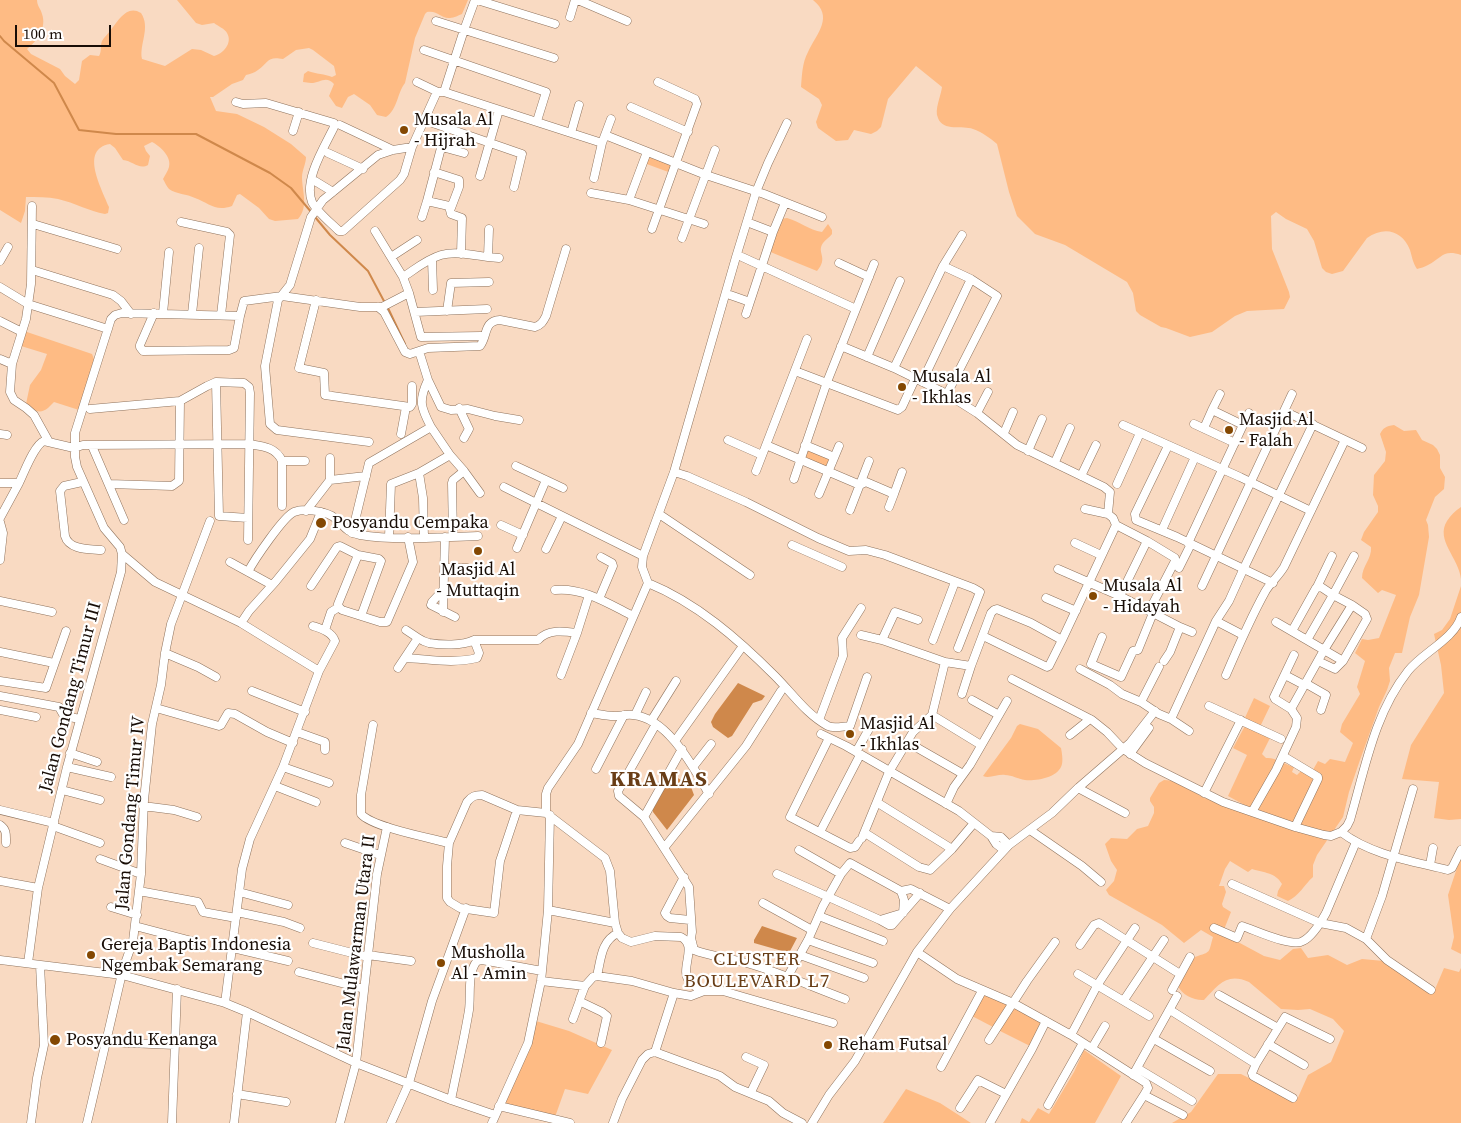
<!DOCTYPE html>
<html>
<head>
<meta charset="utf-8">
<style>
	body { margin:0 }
	#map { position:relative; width:1461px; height:1123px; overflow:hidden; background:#f9dac2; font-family:"Source Serif 4",serif }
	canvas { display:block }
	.scale { position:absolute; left:15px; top:25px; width:96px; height:22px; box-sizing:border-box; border:2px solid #180d06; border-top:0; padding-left:6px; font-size:15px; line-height:18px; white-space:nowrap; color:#180d06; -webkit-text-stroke:4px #fff; paint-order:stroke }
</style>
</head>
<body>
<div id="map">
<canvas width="1461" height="1123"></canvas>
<div class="scale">100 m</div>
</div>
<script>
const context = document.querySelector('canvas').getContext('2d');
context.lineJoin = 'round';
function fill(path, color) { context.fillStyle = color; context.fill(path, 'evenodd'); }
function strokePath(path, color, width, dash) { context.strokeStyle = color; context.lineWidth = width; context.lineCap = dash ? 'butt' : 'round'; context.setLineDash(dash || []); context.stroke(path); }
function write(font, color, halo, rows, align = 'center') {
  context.font = font + ' "Source Serif 4",serif'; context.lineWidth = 4.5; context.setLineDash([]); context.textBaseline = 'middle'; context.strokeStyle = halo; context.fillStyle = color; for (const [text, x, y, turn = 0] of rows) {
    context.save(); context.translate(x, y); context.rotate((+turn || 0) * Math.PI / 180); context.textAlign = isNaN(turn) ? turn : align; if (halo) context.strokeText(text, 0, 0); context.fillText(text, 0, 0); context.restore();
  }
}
fill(new Path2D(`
	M0 0H37C37 6 41 9 42 14 47 28 37 41 27 49L31 54 60 69 65 76 75 84 79 80 82 61 90 55 99 56C102 51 100 46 102 41 104 37 108 34 110 31 118 21 127 4 141 13 151 28 139 44 142 59L165 66 192 49 201 50 214 56C223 54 233 43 227 33 225 29 218 26 214 23L202 25 196 23 177 0H468L462 14C459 15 454 18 450 18 441 19 438 10 427 12L425 14 415 38 405 83C397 93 398 109 386 117L377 115 370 105 354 94 348 97 342 108 336 106 329 96 334 84C326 75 320 83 311 83 308 83 306 82 303 82L304 74 308 71C316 74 325 74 332 77L336 75 334 66 313 50 309 48 296 50 283 59C267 56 269 62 258 70 254 73 250 74 246 75L243 80 232 84 213 97H210L216 111 237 114 264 127 291 144 306 157C306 164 302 170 302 177 302 191 309 207 298 219L275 221 269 219 259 208 240 194 237 195 232 206C215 212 209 203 195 198 187 194 176 194 169 189 166 186 165 182 163 179 165 175 168 171 169 167 172 157 160 146 152 142L144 146 146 151 150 156 148 165C139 170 133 161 123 160L115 148 110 144C79 149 102 189 109 207L108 213 105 214C89 211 75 203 58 199 48 197 36 197 26 197L25 211 21 223 0 210Z
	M813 0H1461V255C1443 249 1442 258 1428 265 1425 267 1420 268 1417 269 1413 263 1412 257 1410 250 1402 230 1384 226 1367 238L1343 271 1332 274 1326 272 1322 268 1314 241 1307 229 1286 219 1276 212 1271 216 1272 249 1289 292 1290 297 1284 309 1247 311 1235 316 1212 332 1190 337 1166 328 1161 327 1140 315 1136 311 1133 293 1127 282 1065 245 1035 234 1017 216 1009 192 997 144C990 138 982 132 973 129 963 125 943 132 938 118 934 110 941 96 942 87L916 66 888 99 881 127 877 131 871 134 854 130 848 140 836 141 818 128 816 122 822 105 819 99 801 87C802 76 802 63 808 52 817 33 834 17 813 0Z
	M649 153 674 163 671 173 644 163Z
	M787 218C799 221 809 230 822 232L828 224 832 230V234C830 237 825 240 823 243 816 253 829 257 817 271L768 251 781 219Z
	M24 331 92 354 94 359 79 410 54 402C52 404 50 406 48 408 40 415 32 410 26 404L30 385 41 370 47 354 21 346Z
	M1394 425 1404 431 1416 430 1422 440 1433 445 1437 449 1440 455V468L1445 477 1444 489 1435 497 1426 520 1428 525 1429 537 1419 595 1410 617 1402 653H1395L1389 668 1390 681 1387 690 1379 707 1360 760 1349 792 1343 817 1317 855 1313 865V877C1304 885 1299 896 1288 901L1277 896 1278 891 1282 884C1275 872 1264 873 1252 869L1248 872 1230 861 1225 869 1219 886H1224L1226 892 1222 904 1223 907 1231 912 1225 927V935L1264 956 1280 960 1293 949 1301 948 1308 958 1328 955 1347 965 1362 959 1384 961 1433 994 1444 968 1459 972 1461 968V1123H1172L1191 1112 1218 1074H1241L1296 1102 1308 1075 1331 1062 1344 1031 1333 1019 1310 1009 1298 1010 1281 1009 1249 982C1227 972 1218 985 1204 1000 1195 1001 1182 995 1178 986L1183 975 1195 957C1212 951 1208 954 1213 937L1201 930 1184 943 1162 925 1109 895 1106 890 1114 881 1117 870 1111 861 1105 844 1111 838 1127 839 1137 829 1148 826 1154 813V807L1150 801V798L1159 783 1164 780 1176 781 1204 798 1250 808 1228 796 1247 755 1233 748 1246 724 1243 722 1254 698 1270 706 1259 729 1271 736 1262 754 1266 758C1275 757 1284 764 1294 767L1292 772 1297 775 1301 771 1310 775 1318 761 1325 764 1330 759 1345 762 1353 743 1340 732 1342 724 1360 694 1357 687 1365 661 1355 653 1362 639 1368 640 1379 638 1396 595 1382 590 1378 593 1362 578C1362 566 1372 559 1371 547L1361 540 1364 532 1378 512V506L1373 495 1374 475 1385 461 1386 452 1380 434C1383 428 1386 426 1394 425Z
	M806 450 831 459 828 468 803 459Z
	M1461 507V579C1459 558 1435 540 1447 521 1451 515 1455 511 1461 507Z
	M1461 586V819L1449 820 1434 818 1439 782 1402 779 1411 745 1444 693 1441 665 1434 634 1442 630 1450 619Z
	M1020 724 1038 729 1061 748C1062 753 1063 760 1062 764 1059 778 1036 781 1025 780 1018 779 1012 775 1005 775 998 774 989 779 983 776L1011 738 1017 726Z
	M1461 856V954L1451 949 1454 937 1448 895Z
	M979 992 1011 1003 995 1028 970 1015Z
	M1013 1004 1044 1022 1032 1047 998 1030Z
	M536 1021 569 1031 612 1050 588 1094 565 1089 555 1117 504 1104Z
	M1084 1050 1121 1076 1095 1123H1020L1022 1118 1029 1122 1038 1108 1049 1114 1074 1072Z
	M906 1089 940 1103 971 1123H883Z`), '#febb84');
fill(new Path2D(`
	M738 683 765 696 762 700 753 703 732 736 728 738 713 727 711 722 715 714Z
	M675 776 691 787 694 795 667 830 653 812V809L668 782 671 778Z
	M762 926 797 938 789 953 754 943V940Z`), '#cf884b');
strokePath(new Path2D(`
	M0 36 4 41 54 83 79 130 116 134H196L270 173 291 188 312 213
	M315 217 330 235 368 271 385 303
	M388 308 405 344`), '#cf884b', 2);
const minor = new Path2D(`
	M477 0 555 24
	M578 0 627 21
	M570 17 575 0
	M436 21 554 58
	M424 50 546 92 537 121
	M417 82 438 92
	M444 92 602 143
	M236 102 243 104 266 103 334 123V127C325 146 303 180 312 202 317 212 331 223 339 231H343L400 180 404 174 412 147
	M631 107 688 132
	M424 120 522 154 514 187
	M787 123 768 163 756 192 736 257 674 472 643 556 642 567 648 583C697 603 738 639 775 676 792 693 806 714 828 726 834 729 844 726 850 726L867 677
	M340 125 393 150
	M293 131 299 112
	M571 133 579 105
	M605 135 706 175 764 194 822 217
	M328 153 363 169
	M434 172 459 180V187L451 208
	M480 176 499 110
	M594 178 602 143 611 119
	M315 181 333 192
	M591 193 629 200 704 224
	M629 200 647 152
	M427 201 441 148 442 147 464 153
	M32 206 31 284 26 319 12 364 10 392 14 400 26 408 34 415 49 442
	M422 217 427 201 449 206 451 214 462 218 461 254
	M181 222 227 232 230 235 221 315
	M33 224 117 249
	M752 224 773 232
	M652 229 697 104 695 99 658 82
	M375 231 403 277
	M682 238 715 150
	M391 257 417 240
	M488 257 499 258
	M742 257 856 309
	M432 259 433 290
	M0 261 8 247
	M839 263 869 277
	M943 266 971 279 997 296 947 394
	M32 270 113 295 121 301 131 314
	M0 287 28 304 108 329
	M409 293 421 337 481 336
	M730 295 750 302
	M316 300 299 368 324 373 325 395 410 407 412 404V386
	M378 307 384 312 405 352 410 354 419 351 428 380 441 407 451 410 468 409 495 416 519 420
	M447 311 451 283 489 282
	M415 312 487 309
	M154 313 140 345V347L143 351 229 350 234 348 240 316
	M163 313 169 252
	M192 314 199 248
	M746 314 773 232 785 203
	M0 321 22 332
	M841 346 894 368 947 394 977 413 1017 445 1104 487 1110 492 1108 514 1113 518 1116 525 1062 640 1031 623 997 609 994 610 991 613 971 666 945 662 882 640 895 612 918 620
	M419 351 428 348 480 346C488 336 483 321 500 320L535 327C541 325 543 322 546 316L566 249
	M867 357 900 281
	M0 359 12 364
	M894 368 943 266 962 235
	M795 371 898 410 902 407 915 379
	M216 382 219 516 248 518
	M922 382 971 279
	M459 408 469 429 464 438
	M90 409 180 401 207 386 216 382 244 383 249 387 250 393 248 540
	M1212 410 1220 394
	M1284 411 1362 448
	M977 413 988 392
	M1194 424 1235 443
	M1123 425 1240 477 1311 511
	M1243 425 1249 413
	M431 427 450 455 464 471 453 480 452 483 453 537
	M1004 433 1013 412
	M0 434 7 435
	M401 434 406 407
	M728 440 762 455
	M369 442 277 430 270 424 265 366 278 300 290 285 311 217 323 200 378 155 393 150 412 147 436 94 438 92H444L464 30 475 0
	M766 445 860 485 866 482 894 494 902 472
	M805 445 834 457
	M92 446 124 520
	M1168 446 1135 514 1136 520 1177 537 1273 583
	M1028 451 1042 419
	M330 458V480
	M282 461H305
	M1055 462 1070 428
	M516 466 546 480 517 548
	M464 471 480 493
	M756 471 807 339
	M674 472 687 476 746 502 818 538 849 551 866 550 885 555 973 588 980 592 958 648
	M419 473 450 455
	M1081 476 1096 445
	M794 479 827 382 874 264
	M546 480 563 488
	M82 482 64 486 60 491 65 536C69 550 89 549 101 550
	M0 483H19C24 473 34 445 44 441L74 448 83 445 249 444C262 446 276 447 282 461V506
	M109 484 172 486 179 481 180 401
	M1117 484 1140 433
	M504 487 643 556
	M819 494 839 446
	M889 507 894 494
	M1085 509 1108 514
	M850 510 869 461
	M306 511 330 480 366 476
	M659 514 750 575
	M0 518 19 483
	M0 522 3 533 0 560
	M501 525 523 535
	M1116 525 1147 541 1175 558V561L1149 611
	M1162 530 1195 457
	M352 533 369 463 431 427C421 408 418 401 428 380
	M389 537 391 484 419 473 423 498 424 537
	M1075 543 1101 555
	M1188 543 1243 425 1212 410 1204 428
	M792 545 842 567
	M546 549 562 516
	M122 554 155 582 241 623 319 671
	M358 555 338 604 339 607 342 610 361 616
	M230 562 272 585
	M445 568H467
	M1179 568 1191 544
	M1058 569 1120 596 1180 627 1170 652 1164 661
	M248 572C254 560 284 516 294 512 304 508 323 511 332 516 343 523 344 532 360 535 398 541 439 537 478 536
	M648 583 578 744 548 788 546 794V813L605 858 610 871 615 923 618 933 622 938 631 942 655 936 681 937C699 946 678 970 690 982 693 986 699 988 704 991
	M311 586 337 547 340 546 358 555 379 559 381 561 380 564 361 616 380 622H387L413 562 408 537
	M1202 586 1292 394
	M1317 587 1332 556
	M445 588 432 602 431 605 455 617
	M555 590C583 587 609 604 633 616
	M1120 596 1147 541
	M1046 598 1076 611
	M599 599 613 566 612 563 601 557
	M0 601 52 612
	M443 612 445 537
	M1216 621 1243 635
	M1276 622 1343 661
	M241 623 249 611 276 581 310 539 321 512
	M1180 627 1192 632
	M325 630 331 612 339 607
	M406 630 418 638
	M1292 631 1316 588 1321 587 1333 595 1354 556
	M861 635 882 640
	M983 636 1047 667 1049 666 1062 640
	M1102 637 1091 664 1121 677 1133 651 1138 650 1153 613
	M933 640 955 582
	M0 652 54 663
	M165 653 198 667 216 677
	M405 658C429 659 453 664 477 658L479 653 474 640H538C548 629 563 631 577 633L589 595
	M1318 661 1335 669 1343 661 1367 619 1365 614 1352 605
	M398 668 418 638C421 640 425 642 429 643 441 645 463 646 474 640
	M1080 669 1110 685 1122 694 1141 702 1159 714 1171 719 1216 621 1229 601 1243 570 1313 424
	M561 675 577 633
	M1226 675C1238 647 1250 619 1265 592 1270 583 1278 577 1284 567L1345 440
	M1285 675 1304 685
	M1012 679 1092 720 1107 732 1123 749 1145 763 1223 802 1295 827 1324 835 1331 836 1341 832 1347 826 1350 820C1365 769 1374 714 1408 671 1422 653 1454 639 1461 617
	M0 681 46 688 66 631
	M1305 683 1326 695 1321 710
	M252 691 305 712
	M781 691 746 746 664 848 689 887 692 932 691 938 694 950C709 956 724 957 739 961 775 970 810 986 845 999
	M962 694 971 666
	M0 696 59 707 64 716 80 719
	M972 700 999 715
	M1141 702 1159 667
	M1209 706 1281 739
	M156 708 219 726 221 725 228 713 235 714 267 732 293 743
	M1291 709 1275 699 1274 697 1294 655
	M0 710 36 717
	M591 713C598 714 606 716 614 716 620 716 627 714 633 715 668 718 693 767 709 794
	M635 715 646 692
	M932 715 981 745
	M1171 719 1189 731
	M819 720 843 656 842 638 861 608
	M651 721 676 681
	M373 725 361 795V814C372 827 430 838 449 843
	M297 732 325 742V750
	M821 734 846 746 959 811 991 836 996 844 1004 850
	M1070 735 1090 719
	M829 738 790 817 850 848 855 847 859 841
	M675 741 740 650
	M907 742 963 774
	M856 752 869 729
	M70 753 97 762
	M1130 754 1149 728
	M1283 756 1318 777V779L1295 827
	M67 767 111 777
	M283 767 329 783
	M693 767 711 744
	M596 769 624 715
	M275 786 316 802
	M1078 788 1125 813
	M1413 789 1382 896 1366 939 1387 960 1431 990
	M62 790 100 800
	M1204 793 1241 720
	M878 803 952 849
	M946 804 954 787 970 765 1007 701
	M143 806 174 810 197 817
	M0 810 54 823
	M517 810 500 861 494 913 460 908 450 902 447 898V866L449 843 467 802C472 796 475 795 482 795L517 810 546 813
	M1252 812 1276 770 1296 727 1297 718 1291 709 1324 650 1352 605 1333 595 1307 640
	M644 817 619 796 618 791 656 724
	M0 825C7 830 6 835 6 843
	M53 826 100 843
	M1030 830 1082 866 1101 882
	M820 832 860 755
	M1341 832C1371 855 1412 861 1448 870L1452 868 1461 850
	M865 833 919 867 930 870 952 849 974 823
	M991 836 1001 837 1009 845
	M862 838 889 772 913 732 932 715 945 662
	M345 843 380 855
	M664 848 644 817 682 749
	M799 850 841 874
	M100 859 141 874
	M1430 865 1433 848
	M777 874 880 920 903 913
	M684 877 665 913 667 916 670 918 690 920
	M0 881 38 888
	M1232 884 1320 923 1346 928 1366 939
	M139 891 198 902 203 912 236 918
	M901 891 911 889 950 909
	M239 892 288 905
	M763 903 812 930
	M111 907 137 915
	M548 910 615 923
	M237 912 284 922 300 928
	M819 916 883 941
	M880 920 889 925H892L920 893
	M135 926 192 941
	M1214 928 1237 938 1242 926C1255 930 1292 948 1303 941 1313 936 1321 922 1326 913L1356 842
	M808 940 873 963
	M313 943 368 957
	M1080 945 1094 925 1099 923 1180 974
	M233 948 288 961
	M917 952 957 979 1013 1003 1071 1035 1146 1083 1148 1088 1144 1095 1183 1115
	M368 955 411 961
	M800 955 864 978
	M0 960 122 975 225 1003 247 1012 356 1063 451 1100 495 1115
	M28 963 38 888 67 767 121 572 122 554 120 547 104 528 77 467 75 457V433L111 319 115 315 122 313 240 316 244 301 282 296 360 307H382L409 293 403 277C414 270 427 259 441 255 455 251 473 255 488 257L489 229
	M299 972 364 989
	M1078 974 1149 1016
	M597 976C601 959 601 941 618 933
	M788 976 808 940 823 906 841 874 850 863 901 891 904 900 903 913
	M541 981 585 986 593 977 597 976 632 981 674 993 655 1052
	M585 986 580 999 581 1002 602 1012 607 1016 601 1043
	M1172 990 1190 957
	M674 993 691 996 704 991H723L833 1023
	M1219 995 1278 1028
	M1124 1000 1164 940
	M225 1003 242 869 250 839 283 767 319 671 335 641C332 632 322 629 313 626
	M1170 1010 1256 1064 1285 1017 1330 1039
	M573 1019 580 1000
	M1071 1035 1098 984 1135 928
	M1154 1039 1210 1071
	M989 1040 1027 981 1055 942
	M106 1042 175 1045
	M1268 1044 1304 1065
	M1092 1048 1105 1026
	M655 1052 720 1076 735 1087 769 1101 783 1113 802 1123
	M746 1057 764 1065 751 1092
	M1256 1064 1252 1073 1253 1076 1293 1098
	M941 1067 982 991
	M1137 1068 1192 1101
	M1133 1075 1177 996
	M237 1094 286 1102
	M451 1100C457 1070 464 1040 469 1010 471 995 467 973 477 961L482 960 542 971
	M1048 1105 1083 1043
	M499 1106 570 1123
	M960 1108 978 1080 1006 1094
	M31 1123 37 1078 44 1045 40 965
	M87 1123 123 969 133 941 141 874 144 800 152 724 161 685 165 653 171 624 210 521
	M172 1123 177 989
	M234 1123 247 1012
	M340 1123 356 1063 377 874 387 827
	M391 1123 409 1083 432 1001 466 908
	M492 1123 528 1043 541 981 548 910 550 815
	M613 1123 622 1099 642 1060 648 1054 655 1052
	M812 1123 829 1095 855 1061 917 952 950 909 1009 845 1052 813 1078 788 1130 743 1155 711
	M990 1123 1032 1049 1046 1021
	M1126 1123 1144 1095`);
strokePath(minor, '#8f735d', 9);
strokePath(minor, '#fff', 8);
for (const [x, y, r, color] of [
	[404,130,5,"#844802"],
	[902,387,5,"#844802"],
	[1229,430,5,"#844802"],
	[321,523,6,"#844802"],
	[478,551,5,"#844802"],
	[1093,596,5,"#844802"],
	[850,734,5,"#844802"],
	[91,955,5,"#844802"],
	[441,963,5,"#844802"],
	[55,1040,6,"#844802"],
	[828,1045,5,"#844802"]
]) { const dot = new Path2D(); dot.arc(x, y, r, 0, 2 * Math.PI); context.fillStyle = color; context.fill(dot); strokePath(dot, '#fff', 2); }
write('18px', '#180d06', '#fff', [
	["Musala Al",414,120],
	["- Hijrah",414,141],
	["Musala Al",912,377],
	["- Ikhlas",912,398],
	["Masjid Al",1239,420],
	["- Falah",1239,441],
	["Posyandu Cempaka",332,523],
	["Masjid Al",478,570,"center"],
	["- Muttaqin",478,591,"center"],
	["Musala Al",1103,586],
	["- Hidayah",1103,607],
	["Masjid Al",860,724],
	["- Ikhlas",860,745],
	["Gereja Baptis Indonesia",101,945],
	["Ngembak Semarang",101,966],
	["Musholla",451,953],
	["Al - Amin",451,974],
	["Posyandu Kenanga",66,1040],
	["Reham Futsal",838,1045]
], 'left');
write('18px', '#180d06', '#fff', [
	["Jalan Gondang Timur III",71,697,-75],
	["Jalan Gondang Timur IV",131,813,-85],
	["Jalan Mulawarman Utara II",357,943,-83]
]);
context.letterSpacing = '1px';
write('19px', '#683d16', '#fff', [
	["CLUSTER",757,960],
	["BOULEVARD L7",757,982]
]);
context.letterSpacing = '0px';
context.letterSpacing = '1px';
write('bold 22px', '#683d16', '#fff', [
	["KRAMAS",659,780]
]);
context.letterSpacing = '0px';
</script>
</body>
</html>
